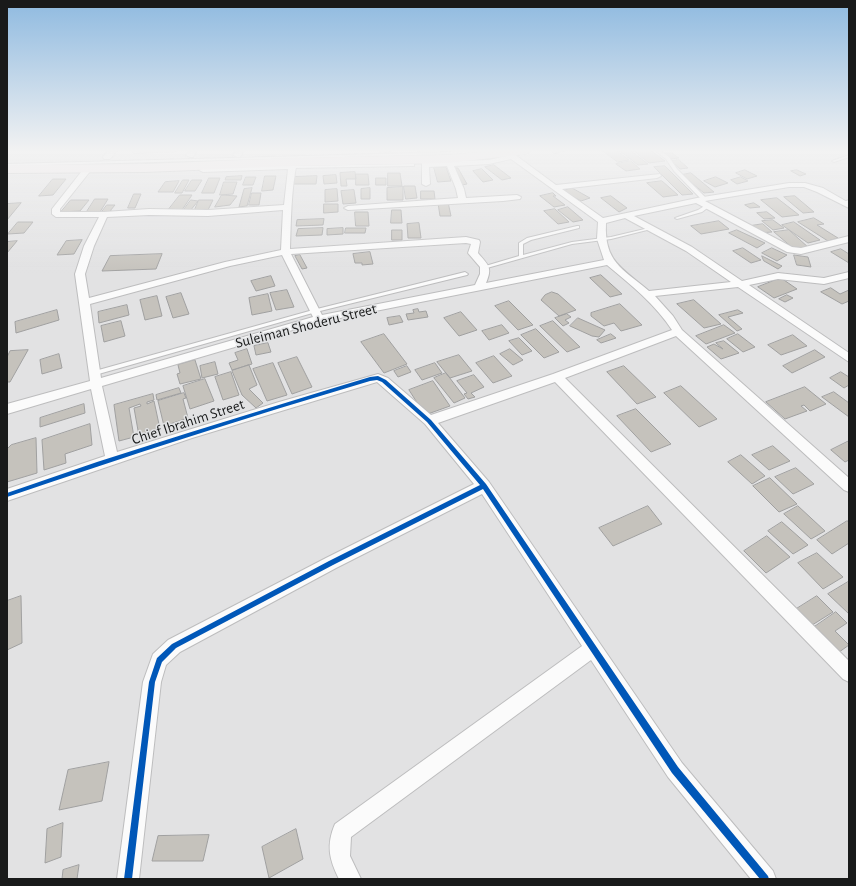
<!DOCTYPE html>
<html>
<head>
<meta charset="utf-8">
<style>
	body { margin:0 }
	#map { position:relative; width:856px; height:886px; overflow:hidden; background:#e2e2e3; font-family:"Alegreya Sans",sans-serif }
	canvas { display:block }
	.frame { position:absolute; inset:0; border:8px solid #191a1a; pointer-events:none }
</style>
</head>
<body>
<div id="map">
<canvas width="856" height="886"></canvas>
<div class="frame"></div>
</div>
<script>
const context = document.querySelector('canvas').getContext('2d');
context.lineJoin = 'round';
function fill(path, color) { context.fillStyle = color; context.fill(path, 'evenodd'); }
function strokePath(path, color, width, dash) { context.strokeStyle = color; context.lineWidth = width; context.lineCap = dash ? 'butt' : 'round'; context.setLineDash(dash || []); context.stroke(path); }
function write(font, color, halo, rows, align = 'center') {
  context.font = font + ' "Alegreya Sans",sans-serif'; context.lineWidth = 3; context.setLineDash([]); context.textBaseline = 'middle'; context.strokeStyle = halo; context.fillStyle = color; for (const [text, x, y, turn = 0] of rows) {
    context.save(); context.translate(x, y); context.rotate((+turn || 0) * Math.PI / 180); context.textAlign = isNaN(turn) ? turn : align; if (halo) context.strokeText(text, 0, 0); context.fillText(text, 0, 0); context.restore();
  }
}
const building = new Path2D(`
	M602 150H616L629 160 618 162Z
	M630 150 648 164 638 165 620 151Z
	M650 150 665 161 649 163 634 151Z
	M664 153H672L679 158 671 159Z
	M679 160 688 168 680 169 671 161Z
	M631 161 640 169 626 171 616 164Z
	M494 165 511 178 502 180 485 167Z
	M665 166 693 194 682 195 654 167Z
	M434 167H446L451 181 438 182Z
	M454 168H458L467 184 462 185Z
	M482 169 493 180 483 182 473 171Z
	M745 170 757 176 747 179 736 173Z
	M797 170 806 174 800 176 791 171Z
	M355 172 356 179H346L347 186H341L340 173Z
	M388 173H400L402 186H388Z
	M691 173 714 192 704 193 682 175Z
	M356 174H368L369 185H356Z
	M336 175 337 183 324 184 323 176Z
	M242 176 241 180H225L226 177Z
	M265 176H276L273 190 262 191Z
	M317 176 316 184H293L294 177Z
	M246 177H256L253 185H243Z
	M716 177 728 183 715 187 704 181Z
	M741 177 748 181 737 184 731 180Z
	M209 178H220L214 193H202Z
	M376 178H386V185H376Z
	M53 179H66L53 195 39 196Z
	M183 180H189L182 193H175Z
	M192 180H202L195 191H185Z
	M179 181 173 192H158L165 182Z
	M662 181 678 195 663 197 647 183Z
	M224 182H237L233 194 220 195Z
	M404 186H415L417 198 406 199Z
	M403 187V200H387V188Z
	M252 188 247 206 239 207 244 189Z
	M370 188V199H361V189Z
	M572 188 590 198 581 201 563 191Z
	M337 189 338 201 325 202V190Z
	M354 190 356 203 343 204 341 191Z
	M421 191H434L435 199H421Z
	M252 193H261L259 205H249Z
	M553 193 556 196H553L565 205 554 207 540 196Z
	M134 194H141L135 208H128Z
	M180 195H192L182 210 169 209Z
	M222 195 237 196 230 205 215 207Z
	M611 196 627 208 619 212 601 198Z
	M795 196 814 212 803 213 784 197Z
	M777 198 799 215 782 217 761 200Z
	M95 199H108L100 212 86 213Z
	M71 200H89L80 211 61 212Z
	M191 200 198 201 190 211H183Z
	M199 200H213L207 212H194Z
	M448 202 451 216H440L438 203Z
	M21 203 7 220V204Z
	M754 203 760 207 750 208 745 205Z
	M324 204H338V212L324 213Z
	M107 205H115L110 211H112L111 213H101Z
	M568 207 583 220 573 222 558 210Z
	M555 209 569 222 558 224 544 211Z
	M392 210H401L402 223H391Z
	M355 212H368L369 226H356Z
	M767 212 775 218 764 219 757 213Z
	M814 218 824 224 817 225 838 238 828 241 798 222Z
	M324 219 323 225 296 226 297 220Z
	M773 220 784 228 773 230 762 221Z
	M719 221 729 229 701 234 691 226Z
	M18 222H33L24 233 8 234Z
	M794 222 820 240 808 243 782 225Z
	M419 223 421 238H408L407 224Z
	M763 224 772 232 758 233 750 226Z
	M323 228 322 235 296 236 298 229Z
	M343 228V234L327 235V229Z
	M346 228H366L365 233H345Z
	M392 230H402V240H392Z
	M737 230 765 243 757 248 729 233Z
	M789 230 809 248 794 249 774 232Z
	M82 240 74 254 57 255 66 241Z
	M17 241 7 253V242Z
	M743 248 761 260 751 263 733 251Z
	M772 248 787 255 777 261 762 253Z
	M841 249 849 254V263L831 252Z
	M370 252 373 264 362 265V263H355L353 254Z
	M162 254 156 269 102 271 110 256Z
	M300 255 307 268 302 269 295 256Z
	M794 255 808 257 811 267 797 265Z
	M762 256 782 266 778 269 764 261Z
	M601 275 622 294 610 297 590 278Z
	M271 276 275 286 256 291 251 281Z
	M781 278 797 289 774 298 758 287Z
	M831 288 840 294 849 290V301L842 304 821 292Z
	M287 290 294 307 276 310 270 293Z
	M552 292 558 294 576 310 559 316 541 300 545 295Z
	M181 293 189 314 173 318 166 297Z
	M268 294 272 311 252 315 249 298Z
	M787 295 793 298 785 302 779 299Z
	M157 296 162 316 145 320 140 300Z
	M694 300 721 324 704 328 677 304Z
	M509 301 533 325 518 330 495 306Z
	M620 304 642 325 621 331 614 323 604 326 591 316V313Z
	M127 305 129 315 99 323 98 312Z
	M418 309 419 312 426 311 428 317 408 320 406 314 414 313 413 310Z
	M57 310 59 320 16 333 15 322Z
	M738 310 743 313 728 317 742 329 737 331 719 315Z
	M461 312 477 330 459 336 444 318Z
	M567 314 571 317 565 320 569 323 563 326 555 318Z
	M400 316 403 322 389 325 387 318Z
	M578 318 605 330 599 337 592 336 570 326Z
	M121 321 125 336 104 342 101 326Z
	M553 321 580 347 567 352 540 326Z
	M502 325 509 333 489 340 482 331Z
	M724 325 735 333 706 344 696 336Z
	M536 329 559 352 544 358 521 335Z
	M384 334 407 364 384 373 361 342Z
	M611 334 616 338 601 343 597 340Z
	M738 334 755 347 743 352 727 339Z
	M793 335 807 346 781 355 768 345Z
	M519 338 532 351 522 355 509 341Z
	M724 341 739 353 721 359 707 347 714 344 723 349 716 343Z
	M268 343 271 352 256 355 254 346Z
	M247 349 252 364 232 370 229 363 238 360 235 353Z
	M510 349 523 360 513 365 500 354Z
	M28 350 10 382H7V357L10 351Z
	M815 350 825 357 792 373 783 366Z
	M59 354 62 368 42 374 40 360Z
	M459 355 472 371 450 378 437 362Z
	M494 356 512 376 493 383 476 363Z
	M297 357 312 387 292 394 278 363Z
	M195 360 201 379 180 384 177 374 180 373 178 365Z
	M215 362 218 374 202 378 200 366Z
	M273 363 287 395 267 401 253 369Z
	M435 363 442 373 422 380 415 370Z
	M249 365 257 385 249 389 263 403 256 408 242 395 232 371Z
	M407 366 411 372 398 377 394 371Z
	M624 366 656 397 637 404 607 372Z
	M231 372 239 395 223 400 215 377Z
	M841 372 849 377V385L844 388 830 378Z
	M446 373 465 398 454 403 434 378Z
	M474 375 484 387 471 393 475 397 468 399 464 394 467 393 457 381Z
	M205 379 214 401 190 409 183 386Z
	M433 381 450 406 425 415 409 390Z
	M681 386 717 419 699 427 664 393Z
	M805 387 826 404 810 411 804 405 801 406 807 411 785 419 766 402Z
	M179 388 181 393 157 400 156 395Z
	M834 392 849 403V417L822 397Z
	M184 393 186 398 183 399 188 418 164 426 158 401Z
	M153 394 154 400 147 402V404L154 401 160 429 139 436 134 408 141 406 140 404 129 408 134 437 119 441 114 405Z
	M84 404 85 413 40 427V418Z
	M636 409 671 444 651 452 617 416Z
	M90 424 92 445 65 454 66 463 44 470 42 440Z
	M36 438 37 473 7 482V449L11 445Z
	M849 441V460L845 462 831 450Z
	M773 446 790 461 769 470 752 455Z
	M741 455 765 476 752 484 728 462Z
	M796 468 814 484 793 494 775 477Z
	M770 478 797 504 779 512 753 486Z
	M648 506 662 524 613 546 599 528Z
	M798 506 825 531 811 539 784 514Z
	M847 521H849V543L832 554 817 540Z
	M782 522 808 545 793 554 768 531Z
	M767 536 790 557 766 573 744 551Z
	M817 553 843 577 823 589 798 563Z
	M848 582 849 583V614L828 594Z
	M21 596 22 643 7 650V601Z
	M817 596 833 612 809 627 790 613Z
	M836 612 847 623 835 631 849 645 835 655 810 630Z
	M109 762 102 801 59 810 68 770Z
	M63 823 61 857 45 863 47 829Z
	M296 829 303 859 269 878 262 847Z
	M209 835 203 861H152L158 836Z
	M79 865 77 879H62L63 870Z`);
fill(building, '#c5c2bc');
strokePath(building, '#a0a0a0', 1);
const service = new Path2D(`
	M157 150H177L175 151 135 153 133 152 135 151Z
	M481 150H495L493 151 451 154 7 166V164L451 152Z
	M560 150H566L555 153 553 152Z
	M655 150H659L669 157 677 169 706 198V200H702L674 171 666 159Z
	M849 155V157L834 162 832 161Z
	M413 164H414V166L293 168 291 167 293 166Z
	M849 200V202L843 204 841 203Z
	M706 205 710 206 702 212 677 219 675 218 698 210Z
	M577 226H579V228L531 240 523 244V255L572 242 611 237 653 227 655 228 611 239 572 244 487 268 482 267 519 256V243L527 238Z
	M465 272 468 274 467 275 316 312 95 375 92 373 95 371 313 310Z`);
const minor = new Path2D(`
	M109 150H117L110 159H104L103 157Z
	M190 150H197L193 157H190L186 155Z
	M237 150H244L240 157H237L233 155Z
	M381 150H392L381 153Z
	M504 151H510L556 185 660 174 661 176 657 178 562 189 603 218 697 198 789 183H805L823 188 849 203V208L817 192 804 187H789L705 201 792 247 801 248 849 236V242L801 254 787 252 696 203 634 216 692 247 742 281 778 273 824 278 849 272V278L824 284 778 279 749 285 849 353V362L738 287 655 296 673 316 682 330 849 478V492L844 490 676 336 565 378 849 661V682L843 679 555 382 438 423 489 482 682 763 773 871 776 879H751L668 777 591 660 351 837 350 856 361 879H339C329 859 326 845 335 824L582 646 482 494 336 568 180 652 166 665 161 682 139 879H117L143 682 153 654 168 640 326 558 474 484 425 424 377 382 192 438 7 501V489L105 456 91 389 7 414V404L90 381 75 274 84 246 99 217H56L52 214V209L85 167H88L92 169 60 209V212H104L149 209 208 210 284 205 288 169 203 172 199 170 203 168 289 165 290 160H293L297 162C291 190 291 220 290 249L466 237 479 240 480 242 478 253C488 265 493 267 486 283L604 260 597 239 598 222 511 159 489 164 454 166 464 189 466 198 517 195 521 197 520 199 503 201 348 210 344 208 348 206 458 198 456 189 447 166 429 167 430 184 426 186 422 184V163L445 162 444 159 448 157 453 161 489 160 506 156 503 153ZM283 210 281 250 225 262 89 298 85 274 94 246 107 217 149 215 208 216ZM625 218 686 251 731 282 649 291C622 268 604 262 606 223ZM466 243 471 244 468 253 480 267V274L475 285 322 315 291 254ZM282 255 313 317 101 378 90 304 230 266ZM607 265C631 285 655 304 672 330L553 374 431 415 388 378 378 374 279 402 117 452 102 386 320 322Z`);
const trunk = new Path2D(`
	M501 150H532L526 154 448 163 293 166 145 172 7 173V165L145 164 293 158 448 155Z`);
strokePath(service, '#bdbdbe', 2);
strokePath(minor, '#bdbdbe', 2);
strokePath(trunk, '#bebebe', 2);
fill(service, '#fbfbfb');
fill(minor, '#fbfbfb');
fill(trunk, '#f4ecee');
fill(new Path2D(`
	M378 376 386 380 431 420 486 484 678 767 768 876 769 879H760L672 773 483 489 333 565 176 648 162 662 155 682 132 879H124L149 682 157 658 172 644 329 561 480 485 427 422 382 382 377 380 370 381C248 417 127 456 7 497V493L97 462 188 433 324 391 370 377Z`), '#0057b8');
const sky = context.createLinearGradient(0, 0, 0, 274);
sky.addColorStop(0, '#8fbae0');
sky.addColorStop(0.55, '#f2f2f2');
sky.addColorStop(1, '#f2f2f200');
context.fillStyle = sky;
context.fillRect(0, 0, 856, 274);
write('15px', '#191a1a', '#e1e2e4', [
	["Suleiman Shoderu Street",306,326,-14],
	["Chief Ibrahim Street",188,422,-18]
]);
</script>
</body>
</html>
